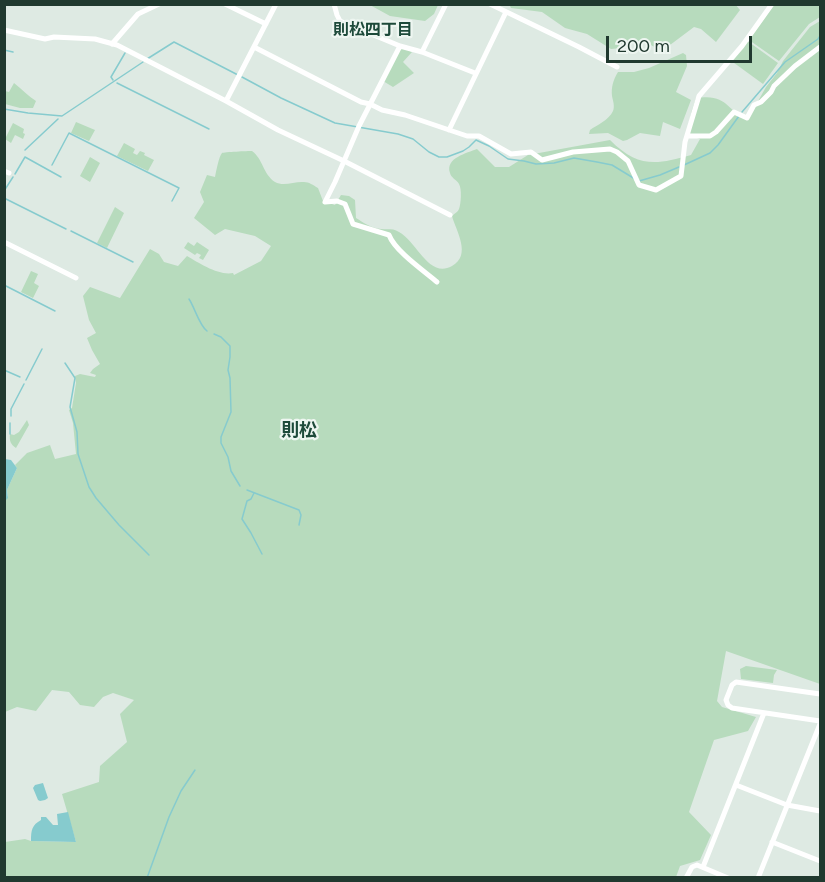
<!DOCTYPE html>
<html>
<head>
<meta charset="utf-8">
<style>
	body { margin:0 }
	#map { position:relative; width:825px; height:882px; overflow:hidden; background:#deeae3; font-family:Figtree,sans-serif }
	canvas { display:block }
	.frame { position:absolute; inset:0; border:6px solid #20392f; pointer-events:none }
	.scale { position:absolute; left:606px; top:36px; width:146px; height:27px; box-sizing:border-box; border:3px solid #20392f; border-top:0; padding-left:8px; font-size:18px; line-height:21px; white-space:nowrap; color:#20392f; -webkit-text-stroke:4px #eef6f1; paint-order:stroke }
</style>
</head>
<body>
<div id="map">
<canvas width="825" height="882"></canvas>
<div class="frame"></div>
<div class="scale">200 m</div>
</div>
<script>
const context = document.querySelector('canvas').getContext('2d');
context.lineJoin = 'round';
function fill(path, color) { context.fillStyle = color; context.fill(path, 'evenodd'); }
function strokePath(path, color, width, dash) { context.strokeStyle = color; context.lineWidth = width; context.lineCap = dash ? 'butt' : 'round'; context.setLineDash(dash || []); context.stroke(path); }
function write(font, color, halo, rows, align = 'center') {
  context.font = font + ' Figtree,"Noto Sans JP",sans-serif'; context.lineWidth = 4.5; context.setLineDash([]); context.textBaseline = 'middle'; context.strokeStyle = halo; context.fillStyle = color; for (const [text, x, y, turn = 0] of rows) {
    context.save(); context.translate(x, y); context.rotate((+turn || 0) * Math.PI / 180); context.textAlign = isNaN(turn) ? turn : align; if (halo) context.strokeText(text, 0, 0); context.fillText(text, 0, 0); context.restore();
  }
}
fill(new Path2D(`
	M509 4H735L740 10 716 42 701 29 694 27 662 51 647 43 640 42 631 43 622 48 611 49 587 34 565 28 542 12 511 8Z
	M370 5H438L434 14 425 21 390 16Z
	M776 5H820V17L809 24 779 61 749 40 773 6Z
	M820 21V684L726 651 717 701 722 707 756 717 748 731 714 740 689 812 711 835 700 860 680 866 676 877H5V842L25 839 31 841 76 842 62 794 99 782 100 766 127 742 120 714 134 700 113 693 103 697 94 707 80 705 69 692 52 690 36 711 17 707 5 712 4 501 8 496 7 490 17 468 15 465 27 453 50 445 55 459 76 454 73 423 69 410 72 408 76 383 75 376 80 374 95 377 96 375 90 373 93 369 100 364 92 350 87 338 96 333 89 320 83 296 90 287 120 298 150 249 159 254 164 262 178 266 187 256C199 263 219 276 233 273L234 275 261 261 271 246 255 236 225 229 215 235 194 218 204 202 200 192 207 175 215 177C216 172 219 156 222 153 224 152 248 151 252 151 263 159 263 174 275 182 284 187 295 181 304 182 309 182 313 185 318 188L323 201 335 205 341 195 349 196 355 200 356 218C364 223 371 228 381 229 388 230 393 228 399 232 417 242 429 279 452 266 472 255 456 231 452 216 455 213 458 212 459 209 461 204 462 189 459 184 457 180 451 178 450 173 445 158 467 153 477 149L495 167H509L528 155 610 140C638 168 656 165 691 155L700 139 686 134 692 110 696 98C729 93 725 111 748 119L766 87 777 73 783 61 810 27Z
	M746 40 778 63 763 84 730 60Z
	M401 47 412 52 403 62 414 73 393 87 383 81Z
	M683 53 686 55 687 66 676 92 691 100 680 129 663 122 660 136 640 133 627 140 623 141 608 133 589 134 590 130C597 125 609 120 613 111 615 106 613 101 612 96 611 88 613 80 618 72H634L649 68Z
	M14 83C22 89 28 96 36 101L33 108H20L5 104V91L9 92Z
	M76 122 95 130 89 141 71 133Z
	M13 123 24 129 23 133 25 134 23 139 15 135 11 143 5 139Z
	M124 143 135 149 133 153 137 155 140 151 145 153 144 155 154 160 148 171 117 156Z
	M90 157 100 163 90 182 80 176Z
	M115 207 124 213 107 248 97 243Z
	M188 242 194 246 197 242 209 250 203 260 199 258 201 255 197 253 195 255 184 248Z
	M31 271 38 274 34 283 39 286 33 298 21 292Z
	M27 420 29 425 16 448C11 445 9 441 10 434L14 435 19 432Z
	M746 666 777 670 774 675 773 683 741 679 740 669Z`), '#b7dbbd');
fill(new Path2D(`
	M5 459 11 460 17 468 7 490 8 498 5 501Z
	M43 783 48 798 45 800 40 801 38 800 33 788 35 785Z
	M68 812 76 842 31 841C31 830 32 825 41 820V817H46L53 825H58L57 814Z`), '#86cbce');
strokePath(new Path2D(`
	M4 50 13 52
	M147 59 174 42 238 75
	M242 77 281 98 335 123 398 134 413 139 429 152 439 157H447L463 151 469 147 476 140 489 146 508 159 524 161 536 164 554 163 574 158 597 162 612 165 635 179
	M113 80 111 77 125 53
	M117 83 209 129
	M4 109 28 113 62 116 143 62
	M742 112 785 62 818 39 820 36
	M25 150 58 119
	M52 165 69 133 179 188 172 201
	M684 165 710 153 718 145 739 116
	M15 174 25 157 61 177
	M639 181 660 175 679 167
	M4 191 13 177
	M4 198 66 229
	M71 231 133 262
	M4 285 55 311
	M189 299C195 308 199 325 207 331
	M214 334 221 337 230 346V357L228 370 230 378 231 412 221 437V443L228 457 231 471 240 486
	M65 363 75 378 70 407 77 432 78 454 89 487 96 498 119 525 149 555
	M4 370 20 377
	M26 380 42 349
	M11 416V409L24 384
	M10 434V423
	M247 490 299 510 301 515 299 525
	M254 493 251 499 247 501 242 519 251 533 262 554
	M147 878 169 817 181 791 195 770`), '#86cbce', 1.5);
strokePath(new Path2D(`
	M225 4 266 24
	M334 4 337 15 340 21 400 46 422 52 475 73
	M490 4 579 47 617 67
	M4 30 45 39 54 37 95 39 117 45 226 101 278 130 344 161 450 215
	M112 44 138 14 159 4
	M400 46 359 126 335 182 325 202 337 201 345 204 353 224 389 235C395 251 424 271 437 282
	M254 47 361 102 370 104 382 110 405 115 467 136H479L511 154 531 152 542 160 573 152 610 149 617 152 628 161 639 185 656 190 681 176 685 142 699 96 742 46 772 4
	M422 52 446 4
	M226 101 276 4
	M449 130 506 12
	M687 136H710L716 132 734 112 747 118 754 105 761 102 771 92 774 86 795 66 820 47
	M4 171 9 173
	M4 242 76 278
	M820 694 736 682 732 685 726 700 728 705 732 708 820 721
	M736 785 787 805 820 811
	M772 842 820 861
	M703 867 764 713
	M686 878 692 867 697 865 728 878
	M758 878 820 724`), '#fff', 5);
write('bold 16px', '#1d4a3a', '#eef6f1', [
	["則松四丁目",373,30]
]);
write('bold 18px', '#1d4a3a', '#eef6f1', [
	["則松",299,431]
]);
</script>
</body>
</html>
